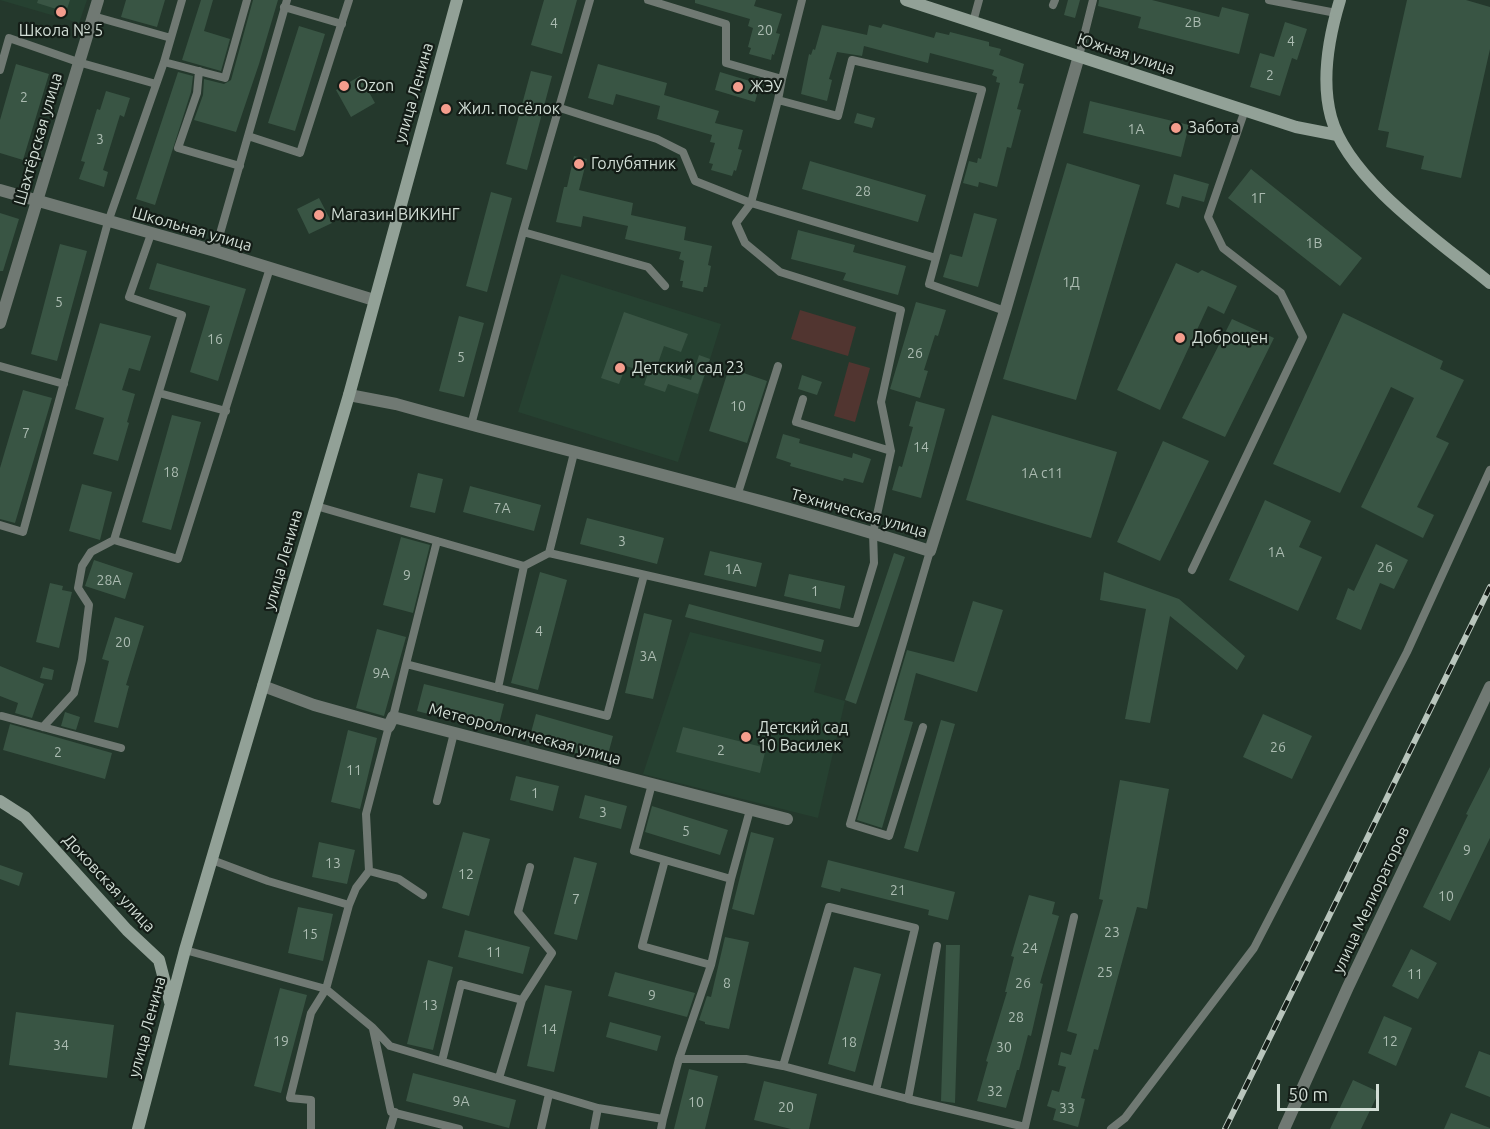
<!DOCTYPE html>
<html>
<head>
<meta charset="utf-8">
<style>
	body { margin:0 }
	#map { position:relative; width:1490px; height:1129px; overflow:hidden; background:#24382c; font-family:Ubuntu,sans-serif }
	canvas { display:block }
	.scale { position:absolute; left:1277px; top:1084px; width:102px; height:27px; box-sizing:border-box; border:3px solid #d2ded6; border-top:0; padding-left:8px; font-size:18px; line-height:21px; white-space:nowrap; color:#d2ded6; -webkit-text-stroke:4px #141d17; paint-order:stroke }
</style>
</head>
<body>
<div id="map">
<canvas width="1490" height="1129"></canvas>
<div class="scale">50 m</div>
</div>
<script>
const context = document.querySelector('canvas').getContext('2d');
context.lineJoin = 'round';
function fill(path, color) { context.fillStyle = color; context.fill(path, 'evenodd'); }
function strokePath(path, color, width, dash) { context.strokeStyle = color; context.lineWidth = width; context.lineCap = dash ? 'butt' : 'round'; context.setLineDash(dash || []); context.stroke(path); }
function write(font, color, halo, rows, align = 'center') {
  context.font = font + ' Ubuntu,sans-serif'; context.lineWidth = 4.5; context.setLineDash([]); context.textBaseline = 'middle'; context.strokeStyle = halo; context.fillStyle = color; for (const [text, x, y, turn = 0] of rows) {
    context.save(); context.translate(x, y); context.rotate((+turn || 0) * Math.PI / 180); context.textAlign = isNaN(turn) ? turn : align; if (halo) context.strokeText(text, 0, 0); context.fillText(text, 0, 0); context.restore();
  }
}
fill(new Path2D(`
	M0 0H87L79 23Z
	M561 274 721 324 678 462 518 412Z
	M690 632 821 664 814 692 845 701 818 818 643 774Z`), '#264131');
fill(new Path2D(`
	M800 310 856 327 848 356 791 339Z
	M849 362 870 368 855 422 834 416Z`), '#513530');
fill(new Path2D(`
	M38 0H70L66 12 37 3Z
	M126 0H165L157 27 121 17Z
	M201 0H213L204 31 230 39 221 71 182 60Z
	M253 0H278L259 64 236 132 194 120 203 95 204 79 224 84 231 80Z
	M544 0H577L562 54 531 45Z
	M695 0H756L754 6 782 14 776 33 780 34 774 55 772 54 771 60 749 54 751 48 748 47 753 28 748 26 750 19 695 3Z
	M1068 0H1080L1075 18 1064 15Z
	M1099 0H1152L1219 17 1222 7 1249 14 1239 54 1138 28 1141 17 1098 6Z
	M1407 0H1466L1490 7V49L1461 178 1421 169 1424 156 1386 147 1389 132 1378 130Z
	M1285 22 1307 29 1297 60 1292 58 1280 96 1250 87 1260 53 1274 57Z
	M883 24 934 38 936 32 949 35 950 32 989 42V46L1001 49 999 55 1024 64 1019 83 1024 84 1017 109 1021 110 1011 148 1007 147 997 187 979 182 978 187 963 183 969 161 977 163 978 158 981 159 1000 83 996 82 997 77 992 75 994 70 930 53 928 63 864 46 862 56 837 52 829 79 832 80 827 101 801 94 809 54 811 55 813 49 815 50 822 25 867 35 869 25 881 28Z
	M299 26 325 34 295 131 268 123Z
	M16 64 49 74 23 160 0 153V120Z
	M598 64 667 83 664 95 719 111 715 123 743 130 738 149 742 150 736 171 734 170 732 176 711 170 713 164 709 163 715 143 710 142 712 135 657 119 660 106 616 94 613 105 588 98Z
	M531 71 552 76 527 170 506 164Z
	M178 72 193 76 191 92 155 205 136 199Z
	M720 72 760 84 755 102 715 90Z
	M360 76 375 103 351 117 336 90Z
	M106 91 130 98 124 117 120 115 103 170 108 172 104 187 79 179 85 162 81 161 97 109 100 110Z
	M1090 101 1189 125 1181 157 1083 133Z
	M857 113 875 118 872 128 854 123Z
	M574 156 587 159 579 190 633 203 631 215 686 227 684 240 712 246 708 265 711 266 707 287H704L703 292 682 287 683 281H680L684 261 679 259 681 252 625 239 628 226 583 216 581 227 556 222 564 187H567Z
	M810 161 926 195 918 222 802 189Z
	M1067 163 1140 185 1076 400 1003 379Z
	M1251 169 1362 258 1340 286 1228 198Z
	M1174 174 1209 184 1204 202 1182 196 1179 208 1166 204Z
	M491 192 512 198 487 292 466 286Z
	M319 198 332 223 309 234 297 209Z
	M0 213 19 219 3 271H0Z
	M974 213 997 219 978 287 943 277 950 254 962 257Z
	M798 230 855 245 853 252 906 266 898 295 843 280 846 273 791 259Z
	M60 244 87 251 57 361 31 354Z
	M157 263 246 289 218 381 190 372 210 306 149 289Z
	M1176 263 1198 273 1202 270 1237 286 1224 314 1208 306 1160 410 1117 390Z
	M916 302 946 310 938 336 935 335 924 370 928 371 920 398 890 389Z
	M624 312 688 334 681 352 664 346 656 369 691 380 699 355 710 359 698 394 668 384 665 392 644 385 648 373 626 366 619 384 601 378Z
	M1343 313 1443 361 1440 369 1464 380 1436 437 1449 443 1417 507 1434 515 1423 538 1361 507 1414 398 1391 387 1340 493 1273 464Z
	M459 316 484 323 464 397 439 391Z
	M1232 319 1274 338 1225 437 1182 418Z
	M100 323 151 336 140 371 129 368 122 390 135 394 127 422 129 423 118 461 93 454 104 418 75 409Z
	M729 368 767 381 747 443 709 431Z
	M802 375 822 382 817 395 798 389Z
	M23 390 52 398 15 523 0 519V468Z
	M916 401 945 409 921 498 892 490 899 466 902 467 913 427 909 426Z
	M172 415 201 422 171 530 142 522Z
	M992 415 1117 452 1091 538 966 500Z
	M783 434 800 439 799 443 852 458 853 453 871 459 863 483 844 478 843 481 790 466 791 463 776 458Z
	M1163 441 1209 461 1160 561 1117 542Z
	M418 473 443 479 435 513 410 507Z
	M82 484 112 492 100 540 69 531Z
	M470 486 541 505 534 531 463 512Z
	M1265 500 1311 521 1299 547 1322 557 1298 611 1229 580Z
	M587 518 664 538 657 564 580 544Z
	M401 537 430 545 413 613 383 605Z
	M1376 544 1408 560 1394 589 1380 583 1361 630 1336 619 1348 588 1354 591Z
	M710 551 762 563 756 587 704 575Z
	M894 553 905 557 856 704 845 700Z
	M94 560 133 573 125 599 85 586Z
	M540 572 567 580 538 690 511 683Z
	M1104 572 1179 599 1245 656 1237 670 1170 616 1150 723 1125 719 1146 609 1100 600Z
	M789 574 845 586 840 609 784 596Z
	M50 583 63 586 62 590 72 592 59 648 36 642Z
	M973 601 1003 610 977 692 916 673 904 720 913 722 882 828 857 820 907 650 954 662Z
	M689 604 824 640 821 652 685 617Z
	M644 613 672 620 653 699 625 693Z
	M115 617 144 626 126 685 129 686 118 728 94 722 109 661 102 659Z
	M377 629 406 637 384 716 356 708Z
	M0 666 44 684 32 718 15 713 18 703 0 696Z
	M43 667 54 670 52 680 40 678Z
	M424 684 504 704 497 732 417 711Z
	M65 712 80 717 76 730 61 726Z
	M536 714 613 736 606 762 529 740Z
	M1263 714 1312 736 1292 779 1243 757Z
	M941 720 955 724 918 852 904 848Z
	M10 724 112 753 105 779 3 750Z
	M683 727 766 748 760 773 676 752Z
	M348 730 377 738 360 809 331 802Z
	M1490 767V838L1450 921 1423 907 1468 815 1466 814Z
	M516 776 559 786 553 811 510 800Z
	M1120 780 1169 789 1147 909 1137 907 1098 1050 1094 1049 1081 1098 1085 1099 1078 1127 1053 1120 1056 1109 1047 1106 1052 1090 1059 1092 1066 1067 1058 1065 1061 1052 1071 1055 1077 1034 1067 1031 1103 900 1099 899Z
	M585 795 627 806 621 829 579 818Z
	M652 806 728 830 720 855 645 832Z
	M463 832 490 839 469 916 442 908Z
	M751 832 774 838 754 915 732 909Z
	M319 842 355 850 347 884 312 877Z
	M574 857 597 863 577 940 554 934Z
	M828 860 955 892 948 920 928 915 929 910 841 888 840 892 821 887Z
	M0 865 23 873 19 886 0 879Z
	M1029 895 1055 902 1052 914 1059 916 1040 983 1043 984 1031 1036 1028 1035 1019 1070H1017L1006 1108 977 1101 988 1062 986 1061 1007 992H1005L1014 957 1011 956Z
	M298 907 333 914 323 961 288 953Z
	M465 930 530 947 523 974 458 957Z
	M725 937 749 942 729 1029 705 1024V1022L699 1020 707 996 711 997Z
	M946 945H960L955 1103 941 1101Z
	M1411 949 1437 963 1418 999 1392 986Z
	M428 960 453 967 433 1050 407 1044Z
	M854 967 881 974 855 1072 828 1064Z
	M615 972 695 993 687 1017 608 996Z
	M545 985 572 991 554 1072 527 1066Z
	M280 988 307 995 281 1093 254 1086Z
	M16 1012 114 1025 107 1078 9 1065Z
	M1384 1016 1412 1028 1396 1066 1368 1053Z
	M610 1022 661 1036 657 1051 606 1037Z
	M1479 1051 1490 1055V1097L1465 1087Z
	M689 1069 718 1076 705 1129H674Z
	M413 1073 516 1100 509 1128 406 1101Z
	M1353 1080 1379 1092 1361 1129H1330Z
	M764 1081 817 1094 809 1129H791L754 1120Z
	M1451 1113 1490 1128V1129H1444Z`), '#395544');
strokePath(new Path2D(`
	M648 0 726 24V63L782 79 802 0
	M1269 0 1336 13
	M1053 5 1055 0
	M284 7 342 24
	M93 16 171 38
	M973 22 979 0
	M1079 56 1093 0
	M164 62 225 78 247 0
	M0 70 9 38 78 62 156 84
	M199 71 197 93 178 148 240 166
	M778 100 838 116 852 60 982 90 929 284 1005 311
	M560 108 657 139 683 152 695 181 751 203 936 258
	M248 136 300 153 349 0
	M523 232 648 267 665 286
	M151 234 129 297 182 315 114 540 178 559 270 268
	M215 251 287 0
	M0 366 64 384
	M159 393 226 411
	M803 399 796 422 891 451
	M471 425 523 232 590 0
	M574 453 549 553 856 623 874 563 873 533 891 451 881 402 901 310 780 272 745 243 736 223 751 203 778 100 782 79
	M737 496 778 366
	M316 506 524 566 549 553
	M0 525 23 532 108 222 164 62 182 0
	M437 541 406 664 607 716 644 575
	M1192 570 1303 337 1281 293 1223 248 1208 217 1245 110
	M498 688 524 566
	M2 716 121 748
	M393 717 406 664
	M43 727 74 693 82 660 89 605 78 588 82 566 91 552 114 540
	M923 727 889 836 850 824 930 551
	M652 784 634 851 731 879 711 965 679 1059
	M437 801 454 733
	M212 860 268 881 349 905 356 888 369 871 399 879 423 895
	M665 860 642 946 711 965
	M369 871 366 814 389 726
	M731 879 750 810
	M185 950 326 989 372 1027 390 1046 598 1108 663 1119 679 1059H746L783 1066 908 1099 937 946
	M522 1000 552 953 518 912 530 867
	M373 1029 391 1112 459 1129
	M442 1061 461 984 522 1000 499 1078
	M783 1066 829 907 915 928 876 1090
	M908 1099 1025 1127 1074 917
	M311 1129V1100L290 1098 311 1013 326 989 349 905
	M390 1129 395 1112
	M541 1129 549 1094
	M594 1129 598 1108
	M661 1129 663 1119
	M1111 1129 1125 1118 1254 948 1407 652 1490 470`), '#707973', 8);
strokePath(new Path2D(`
	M0 190 215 251 374 300
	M0 323 98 0
	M349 395 396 404C574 454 755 495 930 551L1005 311 1079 56
	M263 686 314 705 389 726 393 717 787 819
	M1284 1129 1348 987 1490 687`), '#707973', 12);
strokePath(new Path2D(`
	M906 0 1296 127 1337 135
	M1340 0C1329 36 1321 80 1331 117 1348 180 1440 242 1490 283
	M0 801 25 817 127 930 159 960 170 1002
	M138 1129 185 950 349 395 457 0`), '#92a197', 12);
const rail = new Path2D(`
	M1225 1129 1490 587`);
strokePath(rail, '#b8c5bc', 6);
strokePath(rail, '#141d17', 4, [11]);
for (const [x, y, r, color] of [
	[61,12,6,"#f49d8d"],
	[344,86,6,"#f49d8d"],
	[738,87,6,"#f49d8d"],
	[446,109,6,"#f49d8d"],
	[1176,128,6,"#f49d8d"],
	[579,164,6,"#f49d8d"],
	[319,215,6,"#f49d8d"],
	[1180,338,6,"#f49d8d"],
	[620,368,6,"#f49d8d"],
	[746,737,6,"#f49d8d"]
]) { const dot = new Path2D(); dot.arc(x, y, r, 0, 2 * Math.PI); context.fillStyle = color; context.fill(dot); strokePath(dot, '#141d17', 2); }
write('14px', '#acbcb2', null, [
	["2В",1193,22],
	["4",554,23],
	["20",765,30],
	["4",1291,41],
	["2",1270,75],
	["2",24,97],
	["1А",1136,129],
	["3",100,139],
	["28",863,191],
	["1Г",1258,198],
	["1В",1314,243],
	["1Д",1071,282],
	["5",59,302],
	["16",215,339],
	["26",915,353],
	["5",461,357],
	["10",738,406],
	["7",26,433],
	["14",921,447],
	["18",171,472],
	["1А с11",1042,473],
	["7А",502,508],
	["3",622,541],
	["1А",1276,552],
	["26",1385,567],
	["1А",733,569],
	["9",407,575],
	["28А",109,580],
	["1",815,591],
	["4",539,631],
	["20",123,642],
	["3А",648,656],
	["9А",381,673],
	["26",1278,747],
	["2",721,750],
	["2",58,752],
	["11",354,770],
	["1",535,793],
	["3",603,812],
	["5",686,831],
	["9",1467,850],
	["13",333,863],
	["12",466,874],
	["21",898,890],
	["10",1446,896],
	["7",576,899],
	["23",1112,932],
	["15",310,934],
	["24",1030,948],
	["11",494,952],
	["25",1105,972],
	["11",1415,974],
	["8",727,983],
	["26",1023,983],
	["9",652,995],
	["13",430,1005],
	["28",1016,1017],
	["14",549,1029],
	["19",281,1041],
	["12",1390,1041],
	["18",849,1042],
	["34",61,1045],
	["30",1004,1047],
	["32",995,1091],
	["9А",461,1101],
	["10",696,1102],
	["20",786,1107],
	["33",1067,1108]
]);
write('16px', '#d2ded6', '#141d17', [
	["Школа № 5",61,31,"center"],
	["Ozon",356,86],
	["ЖЭУ",750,87],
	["Жил. посёлок",458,109],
	["Забота",1188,128],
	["Голубятник",591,164],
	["Магазин ВИКИНГ",331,215],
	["Доброцен",1192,338],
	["Детский сад 23",632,368],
	["Детский сад",758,728],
	["10 Василек",758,746]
], 'left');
write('16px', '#d2ded6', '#141d17', [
	["Южная улица",1126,54,18],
	["улица Ленина",414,93,-74],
	["Шахтёрская улица",38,139,-74],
	["Школьная улица",192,229,16],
	["Техническая улица",859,513,16],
	["улица Ленина",283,560,-74],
	["Метеорологическая улица",525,734,15],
	["Доковская улица",109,883,47],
	["улица Мелиораторов",1371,900,-65],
	["улица Ленина",147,1027,-75]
]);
</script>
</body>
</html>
